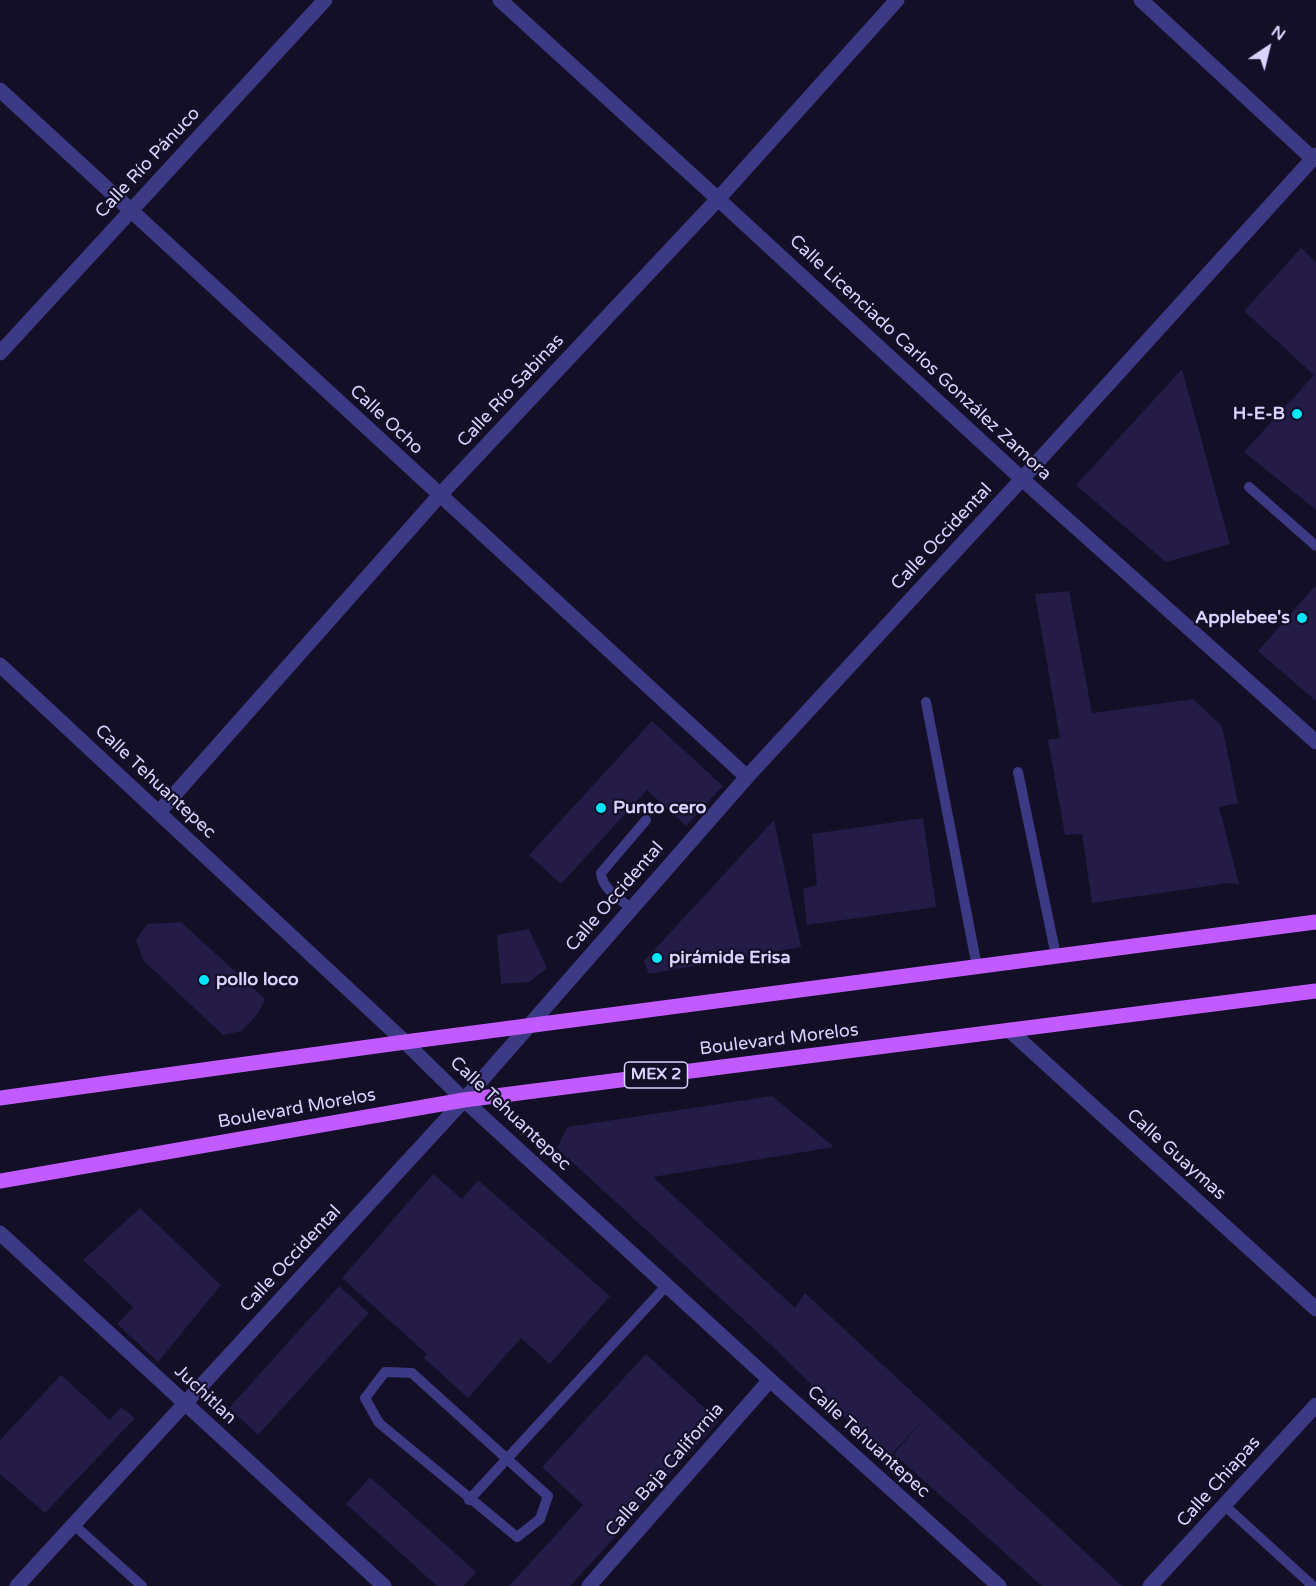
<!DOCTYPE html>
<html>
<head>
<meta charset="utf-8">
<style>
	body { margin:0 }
	#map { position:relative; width:1316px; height:1586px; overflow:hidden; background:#130f26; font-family:"Varela Round",sans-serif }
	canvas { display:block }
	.north { position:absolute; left:1238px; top:18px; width:60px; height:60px; -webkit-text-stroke:4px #130f26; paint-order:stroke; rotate:35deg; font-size:16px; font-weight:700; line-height:24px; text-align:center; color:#d9d4ff }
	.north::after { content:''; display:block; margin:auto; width:21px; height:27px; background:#d9d4ff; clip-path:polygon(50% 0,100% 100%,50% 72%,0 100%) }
</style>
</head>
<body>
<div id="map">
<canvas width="1316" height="1586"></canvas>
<div class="north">N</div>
</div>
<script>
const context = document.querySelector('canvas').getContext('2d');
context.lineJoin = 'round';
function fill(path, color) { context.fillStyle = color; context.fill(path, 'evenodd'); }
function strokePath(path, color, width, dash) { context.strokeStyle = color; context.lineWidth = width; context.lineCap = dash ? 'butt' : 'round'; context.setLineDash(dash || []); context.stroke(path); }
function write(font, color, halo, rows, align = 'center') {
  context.font = font + ' "Varela Round",sans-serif'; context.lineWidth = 4.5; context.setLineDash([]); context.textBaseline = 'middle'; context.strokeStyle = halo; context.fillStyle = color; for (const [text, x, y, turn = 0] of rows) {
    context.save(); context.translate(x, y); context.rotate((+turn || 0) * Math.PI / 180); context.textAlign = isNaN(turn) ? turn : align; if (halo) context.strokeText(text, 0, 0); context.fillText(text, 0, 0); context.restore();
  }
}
fill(new Path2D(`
	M1301 248 1316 262V510L1244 452 1314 375 1244 311Z
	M1182 369 1230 544 1166 562 1076 485Z
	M1316 585V701L1258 651Z
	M1069 591 1092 713 1193 699 1222 726 1238 803 1219 807 1239 884 1229 883 1092 903 1082 834 1065 835 1048 740 1060 738 1035 594Z
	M652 721 723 786 686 826 647 790 561 884 529 855Z
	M923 818 936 907 807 925 803 889 817 885 812 834Z
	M774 820 801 947 649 974 644 961Z
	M181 922 265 999 258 1013 242 1031 223 1035 143 960 136 940 147 924Z
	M529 929 547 968 529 982 501 984 497 935Z
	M772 1096 834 1147 653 1177 795 1308 805 1293 1122 1586H1042L894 1454 921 1422 887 1459 770 1344 557 1148 567 1127Z
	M433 1174 462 1199 478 1180 610 1296 550 1364 521 1338 468 1398 424 1358 427 1354 342 1278Z
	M140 1208 221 1285 158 1362 117 1324 133 1307 83 1260Z
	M339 1286 369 1313 258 1435 229 1408Z
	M646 1354 719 1421 614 1534 616 1536 570 1586H509L583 1505 542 1467Z
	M61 1375 110 1420 121 1407 135 1418 45 1513 0 1474V1440Z
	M370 1477 476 1572 464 1586H437L346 1504Z`), '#241b47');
strokePath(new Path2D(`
	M1249 487 1316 546
	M926 702 977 967
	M1018 772 1056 956
	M632 909C620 899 602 889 601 873L646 820
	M385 1372 412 1373 548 1496 540 1519 517 1537 379 1423 365 1398Z
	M469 1500 667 1285
	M1224 1505 1313 1586
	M74 1525 142 1586`), '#3d3a85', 10);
strokePath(new Path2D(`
	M500 0 718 199 1022 479 1316 742
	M1141 0 1313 159
	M0 90 747 777
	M0 353 325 0
	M0 665 405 1042 464 1100 770 1380 999 1586
	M159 812 439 496 718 199 897 0
	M1009 1030 1316 1309
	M0 1233 384 1586
	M17 1586 464 1100
	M589 1586 770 1380
	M1150 1586 1316 1405`), '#3d3a85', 15);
strokePath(new Path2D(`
	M464 1100 747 777 1022 479 1316 155`), '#3d3a85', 15);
strokePath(new Path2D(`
	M0 1098 405 1042 1316 922
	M0 1181 464 1100 1316 991`), '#c25bff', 15);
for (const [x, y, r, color] of [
	[1297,414,6,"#00e5ff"],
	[1302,618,6,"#00e5ff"],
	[601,808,6,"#00e5ff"],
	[657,958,6,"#00e5ff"],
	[204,980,6,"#00e5ff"]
]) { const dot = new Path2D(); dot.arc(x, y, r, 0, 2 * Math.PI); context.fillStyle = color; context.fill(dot); strokePath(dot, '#130f26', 2); }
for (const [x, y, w] of [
	[656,1075,63]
]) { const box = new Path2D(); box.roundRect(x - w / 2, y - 13, w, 26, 4.5); context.fillStyle = '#130f26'; context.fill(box); strokePath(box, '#d9d4ff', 1.5); }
write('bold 16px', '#d9d4ff', null, [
	["MEX 2",656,1075]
]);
write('18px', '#d9d4ff', '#130f26', [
	["Calle Río Pánuco",148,163,-47],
	["Calle Licenciado Carlos González Zamora",920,358,43],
	["Calle Río Sabinas",511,391,-47],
	["Calle Ocho",386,420,43],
	["Calle Occidental",942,537,-47],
	["Calle Tehuantepec",155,782,43],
	["Calle Occidental",615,897,-49],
	["Boulevard Morelos",779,1040,-7],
	["Boulevard Morelos",297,1109,-10],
	["Calle Tehuantepec",510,1114,43],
	["Calle Guaymas",1176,1155,42],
	["Calle Occidental",291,1259,-47],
	["Juchitlan",205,1395,43],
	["Calle Tehuantepec",868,1442,42],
	["Calle Baja California",665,1470,-49],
	["Calle Chiapas",1219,1482,-48]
]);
write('bold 18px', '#d9d4ff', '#130f26', [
	["H-E-B",1285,414,"right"],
	["Applebee's",1290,618,"right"],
	["Punto cero",613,808],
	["pirámide Erisa",669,958],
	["pollo loco",216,980]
], 'left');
</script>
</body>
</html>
